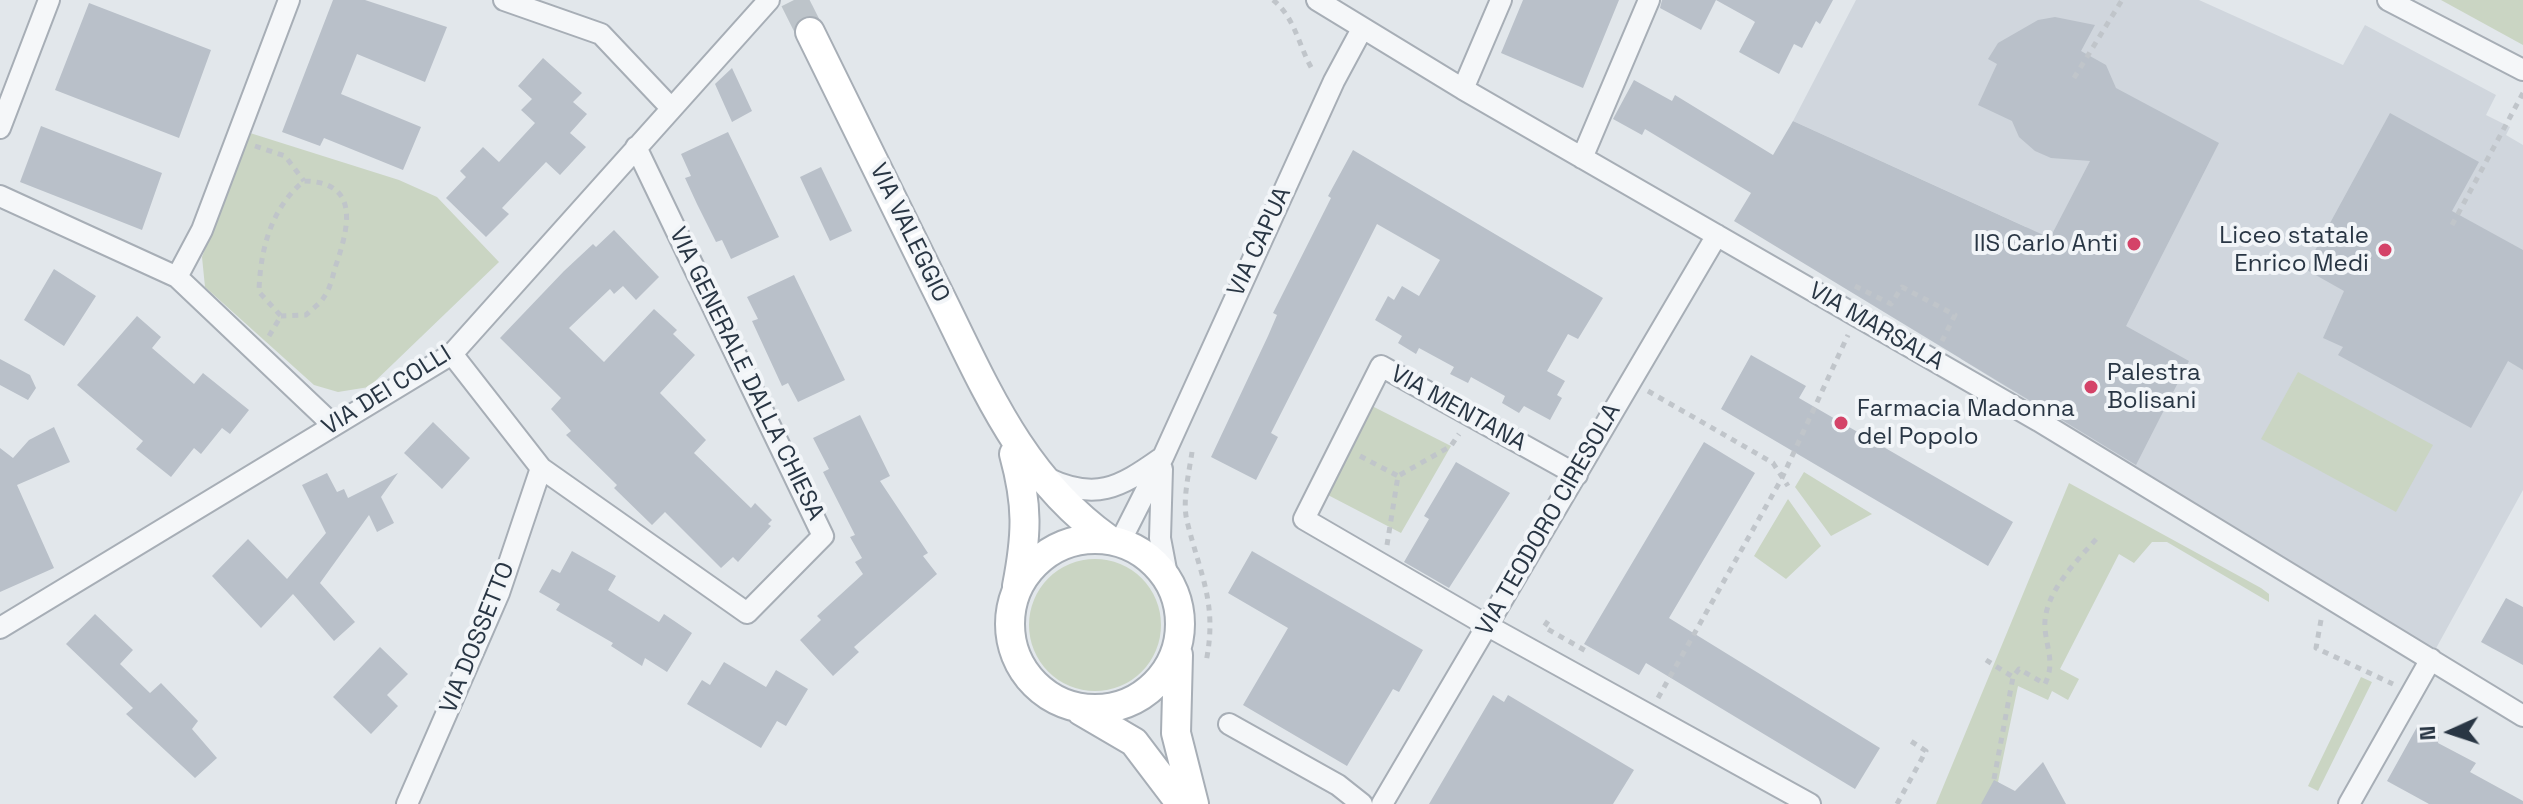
<!DOCTYPE html>
<html>
<head>
<meta charset="utf-8">
<style>
	body { margin:0 }
	#map { position:relative; width:2523px; height:804px; overflow:hidden; background:#e2e7eb; font-family:"Space Grotesk",sans-serif }
	canvas { display:block }
	.north { position:absolute; left:2411px; top:692px; width:80px; height:80px; -webkit-text-stroke:6px #f2f5f8; paint-order:stroke; rotate:267deg; font-size:22px; font-weight:700; line-height:32px; text-align:center; color:#293644 }
	.north::after { content:''; display:block; margin:auto; width:28px; height:36px; background:#293644; clip-path:polygon(50% 0,100% 100%,50% 72%,0 100%) }
</style>
</head>
<body>
<div id="map">
<canvas width="2523" height="804"></canvas>
<div class="north">N</div>
</div>
<script>
const context = document.querySelector('canvas').getContext('2d');
context.lineJoin = 'round';
function fill(path, color) { context.fillStyle = color; context.fill(path, 'evenodd'); }
function strokePath(path, color, width, dash) { context.strokeStyle = color; context.lineWidth = width; context.lineCap = dash ? 'butt' : 'round'; context.setLineDash(dash || []); context.stroke(path); }
function write(font, color, halo, rows, align = 'center') {
  context.font = font + ' "Space Grotesk",sans-serif'; context.lineWidth = 8; context.setLineDash([]); context.textBaseline = 'middle'; context.strokeStyle = halo; context.fillStyle = color; for (const [text, x, y, turn = 0] of rows) {
    context.save(); context.translate(x, y); context.rotate((+turn || 0) * Math.PI / 180); context.textAlign = isNaN(turn) ? turn : align; if (halo) context.strokeText(text, 0, 0); context.fillText(text, 0, 0); context.restore();
  }
}
fill(new Path2D(`
	M1856 0H2199L2343 65 2365 25 2496 95 2486 115 2510 127 2506 135 2523 145V490L2434 652 1961 359 2026 227 1793 121Z`), '#d0d6dd');
fill(new Path2D(`
	M2441 0H2523V45Z
	M250 133 399 180 437 197 499 262 369 387 338 392 314 385 205 287 202 257Z
	M2298 372 2433 445 2396 512 2261 439Z
	M1372 406 1451 446 1401 533 1326 494Z
	M1804 472 1872 514 1831 536 1795 487Z
	M2069 483 2261 588 2269 594V602L2167 542H2152L2134 563 2119 554 2060 669 2079 679 2068 700 2052 691 2048 700 2018 686 1998 782 2027 804H1936Z
	M1788 499 1821 546 1786 579 1754 556Z
	M1029 625a66 66 0 1 1 132 0a66 66 0 1 1-132 0Z
	M2361 677 2372 682 2318 791 2308 786Z`), '#cad5c3');
fill(new Path2D(`
	M333 0H365L447 27 425 82 357 54 341 94 421 127 403 170 324 138 320 146 282 132Z
	M1523 0H1619L1583 88 1501 53Z
	M1662 0H1833L1820 24 1816 21 1802 48 1794 44 1779 74 1739 52 1755 22 1752 20 1716 0 1701 30 1660 8Z
	M89 3 211 50 179 138 55 90Z
	M2055 17 2095 25 2081 51 2106 65 2116 88 2219 143 2126 326 2189 361 2136 465 1734 221 1751 193 1645 129 1642 135 1613 119 1634 80 1672 101 1675 95 1773 155 1793 121 2050 238 2090 161 2051 158 2035 151 2019 137 2012 121 1978 105 1997 64 1988 59 1998 43 2038 20Z
	M543 58 582 93 573 102 587 114 570 133 586 147 560 175 546 162 502 208 509 214 486 237 446 198 466 177 460 171 483 147 499 162 535 123 521 110 532 99 518 86Z
	M732 68 752 111 732 122 715 84Z
	M2390 113 2479 162 2452 211 2523 250V370L2508 361 2471 428 2338 355 2343 347 2323 338 2344 291 2305 269Z
	M41 126 162 173 142 230 20 182Z
	M728 132 779 237 731 259 722 240 716 242 697 204 685 178 691 176 681 154Z
	M1353 150 1603 298 1578 339 1568 334 1547 371 1565 381 1557 395 1562 398 1550 420 1524 406 1519 413 1502 403 1505 396 1471 377 1468 383 1450 374 1454 367 1419 348 1416 354 1398 343 1402 336 1375 320 1388 296 1394 300 1402 286 1419 296 1440 260 1377 224 1271 433 1278 437 1256 480 1211 457 1268 336 1277 315 1273 313 1331 198 1328 196Z
	M821 167 852 231 830 241 800 177Z
	M614 230 659 277 636 300 623 286 614 294 610 289 569 328 604 362 654 309 677 330 673 334 695 355 660 393 706 440 694 453 751 508 755 503 772 520 768 524 771 526 738 562 733 557 721 568 665 512 652 525 614 488 617 485 566 435 571 431 551 409 561 398 500 338 564 271 593 244 596 247Z
	M54 269 96 296 64 346 24 320Z
	M794 275 845 380 798 402 788 383 782 386 752 321 758 319 747 297Z
	M137 316 161 337 152 348 194 384 203 373 249 410 230 434 222 428 201 454 194 448 171 477 136 449 143 441 77 385Z
	M1751 355 1806 386 1799 398 2013 522 1988 566 1721 409Z
	M0 359 30 375 36 388 28 400 0 385Z
	M860 415 890 476 880 481 928 553 923 556 937 574 854 647 859 652 833 676 800 640 821 620 817 616 863 574 855 562 862 558 850 537 855 535 823 472 829 469 813 438Z
	M433 422 470 458 442 489 404 453Z
	M54 427 70 462 17 485 54 568 0 592V448L13 458 29 440Z
	M1704 442 1755 473 1669 618 1880 748 1855 789 1646 663 1639 675 1584 644Z
	M1456 462 1510 493 1449 588 1404 562 1429 519 1424 516Z
	M327 473 337 492 344 489 348 498 398 473 381 497 394 523 377 532 369 515 320 583 355 622 334 641 293 594 261 628 212 576 248 539 287 579 326 533 302 485Z
	M572 551 616 576 608 590 659 622 664 614 692 633 667 672 645 658 642 666 611 646 613 643 556 610 560 604 539 592 552 569 560 573Z
	M1252 551 1423 650 1399 692 1393 689 1347 766 1243 705 1288 628 1228 593Z
	M2506 598 2523 607V665L2481 642Z
	M95 614 133 650 120 664 150 693 161 683 198 721 192 729 217 758 195 778 126 714 133 708 66 644Z
	M380 647 408 674 387 695 398 706 371 734 333 697Z
	M724 662 766 687 776 670 808 689 786 726 777 721 761 748 687 704 702 680 710 685Z
	M1493 695 1504 702 1508 695 1634 770 1613 804H1429Z
	M2417 727 2439 737 2438 743 2476 763 2470 772 2523 801V804H2429L2387 781Z
	M2043 762 2066 804H1981L1994 780 2015 791Z`), '#b9c0c9');
strokePath(new Path2D(`
	M794 0 810 32`), '#bdc4ca', 28, [28, 14]);
const minor = new Path2D(`
	M504 0 601 34 671 108
	M1317 0 1463 89 2039 421 2523 716
	M2388 0 2523 70
	M1463 89 1501 0
	M0 128 49 0
	M1582 158 1649 0
	M0 196 177 277 333 425
	M177 277 202 230 289 0
	M452 354 541 468 747 613 823 536 636 147
	M1162 469 1160 538 1168 580
	M1577 475 1381 366 1304 519 1488 626 1810 804
	M1047 478C1095 501 1119 488 1160 459
	M1120 542 1163 457 1334 81 1362 29
	M0 628 452 354 769 0
	M1229 724 1338 785 1362 804
	M407 804 499 593 541 468
	M1382 804 1717 235
	M2349 804 2431 659`);
const secondary = new Path2D(`
	M810 32C851 115 892 199 933 282 982 379 1017 474 1108 539
	M1014 454C1028 505 1027 534 1017 586
	M1010 624a85 85 0 1 1 170 0a85 85 0 1 1-170 0Z
	M1178 655 1176 733 1194 804
	M1081 711 1134 742 1181 804`);
strokePath(minor, '#a7aeb6', 24);
strokePath(secondary, '#a7aeb6', 32);
strokePath(new Path2D(`
	M1273 0C1296 18 1299 49 1314 72
	M2074 78 2122 0
	M255 146 285 156 304 181
	M2452 225 2523 93
	M1855 286 1891 304 1902 287 1955 315 1942 341
	M269 336 281 316 259 292C260 250 271 208 304 181 358 182 350 223 337 262 333 273 331 288 324 297 320 304 312 309 306 315L281 316
	M1648 391 1773 463 1788 486
	M1192 452C1189 473 1182 501 1187 521 1200 575 1218 603 1206 662
	M1360 456 1398 476
	M1387 545 1398 476 1451 446 1459 434
	M2321 620 2316 648 2393 684
	M1548 621 1544 627 1586 651
	M1986 660 2013 677
	M1658 698 1782 478 1848 335
	M1994 779 2013 677 2019 669 2045 684C2055 663 2047 650 2045 629 2042 594 2077 561 2098 537
	M1897 804 1926 751 1909 740`), '#c0c5ca', 5, [6, 6]);
strokePath(minor, '#f5f7f9', 20);
strokePath(secondary, '#fff', 28);
for (const [x, y, r, color] of [
	[2134,244,8,"#d44368"],
	[2385,250,8,"#d44368"],
	[2091,387,8,"#d44368"],
	[1841,423,8,"#d44368"]
]) { const dot = new Path2D(); dot.arc(x, y, r, 0, 2 * Math.PI); context.fillStyle = color; context.fill(dot); strokePath(dot, '#f2f5f8', 3); }
write('24px', '#293644', '#f2f5f8', [
	["VIA VALEGGIO",909,233,64],
	["VIA CAPUA",1260,242,-65],
	["VIA MARSALA",1876,327,30],
	["VIA GENERALE DALLA CHIESA",746,374,64],
	["VIA DEI COLLI",387,391,-32],
	["VIA MENTANA",1458,409,29],
	["VIA TEODORO CIRESOLA",1549,520,-60],
	["VIA DOSSETTO",478,638,-68]
]);
write('24px', '#293644', '#f2f5f8', [
	["Liceo statale",2369,236],
	["Enrico Medi",2369,264],
	["IIS Carlo Anti",2118,244],
	["Palestra",2107,373,"left"],
	["Bolisani",2107,401,"left"],
	["Farmacia Madonna",1857,409,"left"],
	["del Popolo",1857,437,"left"]
], 'right');
</script>
</body>
</html>
